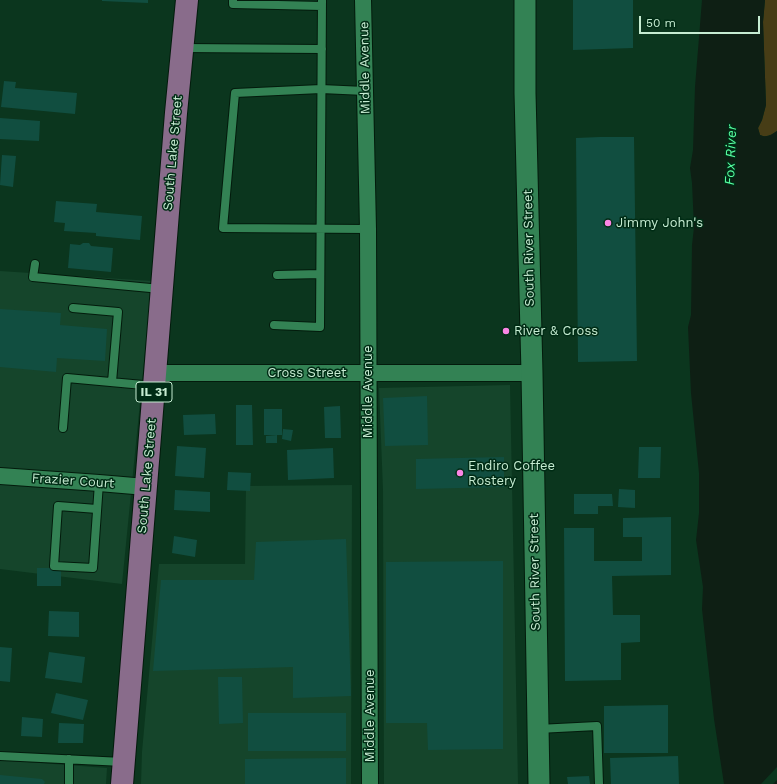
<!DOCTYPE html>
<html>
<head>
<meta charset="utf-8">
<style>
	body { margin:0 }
	#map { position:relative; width:777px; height:784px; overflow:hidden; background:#0b361e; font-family:"Work Sans",sans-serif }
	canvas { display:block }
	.scale { position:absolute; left:639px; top:16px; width:121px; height:18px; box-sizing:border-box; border:2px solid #c6ecd2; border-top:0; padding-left:5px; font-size:12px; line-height:14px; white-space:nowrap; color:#c6ecd2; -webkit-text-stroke:3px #002c15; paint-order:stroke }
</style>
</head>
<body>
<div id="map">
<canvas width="777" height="784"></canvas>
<div class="scale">50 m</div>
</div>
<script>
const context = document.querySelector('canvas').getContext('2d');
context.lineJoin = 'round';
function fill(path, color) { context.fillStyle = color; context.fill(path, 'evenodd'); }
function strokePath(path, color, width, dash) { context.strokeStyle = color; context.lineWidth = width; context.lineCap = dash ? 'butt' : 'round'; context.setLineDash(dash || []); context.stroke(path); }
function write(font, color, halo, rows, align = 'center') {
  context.font = font + ' "Work Sans",sans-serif'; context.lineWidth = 3; context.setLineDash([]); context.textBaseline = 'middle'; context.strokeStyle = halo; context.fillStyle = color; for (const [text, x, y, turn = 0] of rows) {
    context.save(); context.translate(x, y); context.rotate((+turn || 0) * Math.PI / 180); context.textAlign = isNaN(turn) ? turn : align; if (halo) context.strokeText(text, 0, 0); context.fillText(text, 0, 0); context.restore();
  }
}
fill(new Path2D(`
	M0 271 152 281 122 584 0 569Z
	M510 385 518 784H384L383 490 379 388Z
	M352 485 351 784H141L142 752 159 564H245L246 486Z
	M0 760 107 768 106 784H0Z`), '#15452b');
fill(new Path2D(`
	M765 0H777V131C771 135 767 138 760 135L758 128 762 120 766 105 763 22Z`), '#473d16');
fill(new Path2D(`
	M702 0H765L763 22 766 105 762 120 758 128 760 135C767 138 771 135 777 131V784H724L714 719 702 609 703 587 696 540 699 513V473L691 393 688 327 691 315 692 245 694 227 692 183 690 168 693 150 695 87Z`), '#0e1f14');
fill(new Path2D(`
	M777 767V780L773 784H761Z`), '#0b361e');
fill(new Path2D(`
	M102 0H148V3L102 1Z
	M573 0H633V48L573 50Z
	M4 81 16 82 15 88 77 93 75 114 1 107Z
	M0 118 40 121 39 141 0 139Z
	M600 137H634L637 361 578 362 576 138Z
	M2 155 16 156 13 187 0 185Z
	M56 201 97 204 96 212 142 216 140 240 96 236V233L64 231 65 223 54 222Z
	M83 243H89L91 246 113 248 111 272 68 268 70 244 80 245Z
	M0 309 61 313 60 325 107 329 105 361 57 358 56 372 0 367Z
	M427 396 428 445 385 446 383 398Z
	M236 405H252L253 445H236Z
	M340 406 341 438H325L324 407Z
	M264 409H282V435H264Z
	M215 414 216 434 184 435 183 415Z
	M283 429 293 430 291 441 282 439Z
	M277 435V443H266V436Z
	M177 446 206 448 204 478 175 476Z
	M639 447H661L660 478H638Z
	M333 448 334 478 288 480 287 450Z
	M504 457V487L416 489V459Z
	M228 472 251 473 250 491 227 490Z
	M619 489 635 490V508L618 507Z
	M175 490 210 492V512L174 510Z
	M574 494H612L613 506H598V514H574Z
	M671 517V575L612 576 613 615H640V642L621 643V680L565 681 564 528H594V561H642V537H623V518Z
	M174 536 197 540 195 557 172 553Z
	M346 539 351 696 293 698V667L153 671 161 580H254L256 542Z
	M503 561V749L428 750 427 723H386V562Z
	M37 568H61V586H37Z
	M49 611 79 612V637L48 636Z
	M0 647 12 648 10 682 0 681Z
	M49 652 85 657 82 683 45 678Z
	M218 677H242L243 723 219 724Z
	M56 693 88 700 83 720 51 713Z
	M668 705V753H604V706Z
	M248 713H346V751H248Z
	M22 717 43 719 42 737 21 736Z
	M59 723 84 724 83 743H58Z
	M678 756 679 784H611L610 758Z
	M346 758V784H245V759Z
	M0 775 42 779 45 782 44 784H0Z
	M589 776 590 784H568L567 777Z`), '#114e40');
const service = new Path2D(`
	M233 0V4L322 6
	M182 48 322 49
	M365 91 321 89 235 93 223 228 368 229
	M35 264 33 277 161 289
	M277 275 320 274
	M73 308 118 312 112 382
	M274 325 320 327 322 0
	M63 428 67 378 154 386
	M97 509 58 506 54 566 93 568 99 483
	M538 729 597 726 599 784
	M0 756 123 762
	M69 784V759`);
const minor = new Path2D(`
	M363 0 368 229 370 784
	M155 373H532
	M0 476 99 483 146 487`);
const tertiary = new Path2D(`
	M525 0V93L532 373 539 784`);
const primary = new Path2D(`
	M122 784 176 113 187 0`);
strokePath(service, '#031b0c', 10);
strokePath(minor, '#031b0c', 18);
strokePath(tertiary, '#031b0c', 23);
strokePath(primary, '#031b0c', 24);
strokePath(service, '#338254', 8);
strokePath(minor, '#338254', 16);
strokePath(tertiary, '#338254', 21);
strokePath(primary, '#896c8b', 22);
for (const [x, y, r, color] of [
	[608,223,4,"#fb86e5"],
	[506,331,4,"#fb86e5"],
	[460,473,4,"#fb86e5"]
]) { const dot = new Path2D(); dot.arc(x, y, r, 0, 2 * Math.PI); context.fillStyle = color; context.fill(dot); strokePath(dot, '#002c15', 1.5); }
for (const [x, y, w] of [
	[154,392,36]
]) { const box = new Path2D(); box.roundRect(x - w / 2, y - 10, w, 20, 3); context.fillStyle = '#002c15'; context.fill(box); strokePath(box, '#c6ecd2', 1); }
write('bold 12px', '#c6ecd2', null, [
	["IL 31",154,392]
]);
write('13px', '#c6ecd2', '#002c15', [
	["Middle Avenue",365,68,-91],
	["South Lake Street",173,153,-85],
	["South River Street",529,248,-91],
	["Cross Street",307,373],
	["Middle Avenue",368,392,-90],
	["South Lake Street",147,476,-85],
	["Frazier Court",73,481,4],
	["South River Street",535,572,-91],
	["Middle Avenue",370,716,-90]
]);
write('13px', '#c6ecd2', '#002c15', [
	["Jimmy John's",616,223],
	["River & Cross",514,331],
	["Endiro Coffee",468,466],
	["Rostery",468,481]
], 'left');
write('italic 14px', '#56fea1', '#002c15', [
	["Fox River",731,155,-88]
]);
</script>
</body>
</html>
